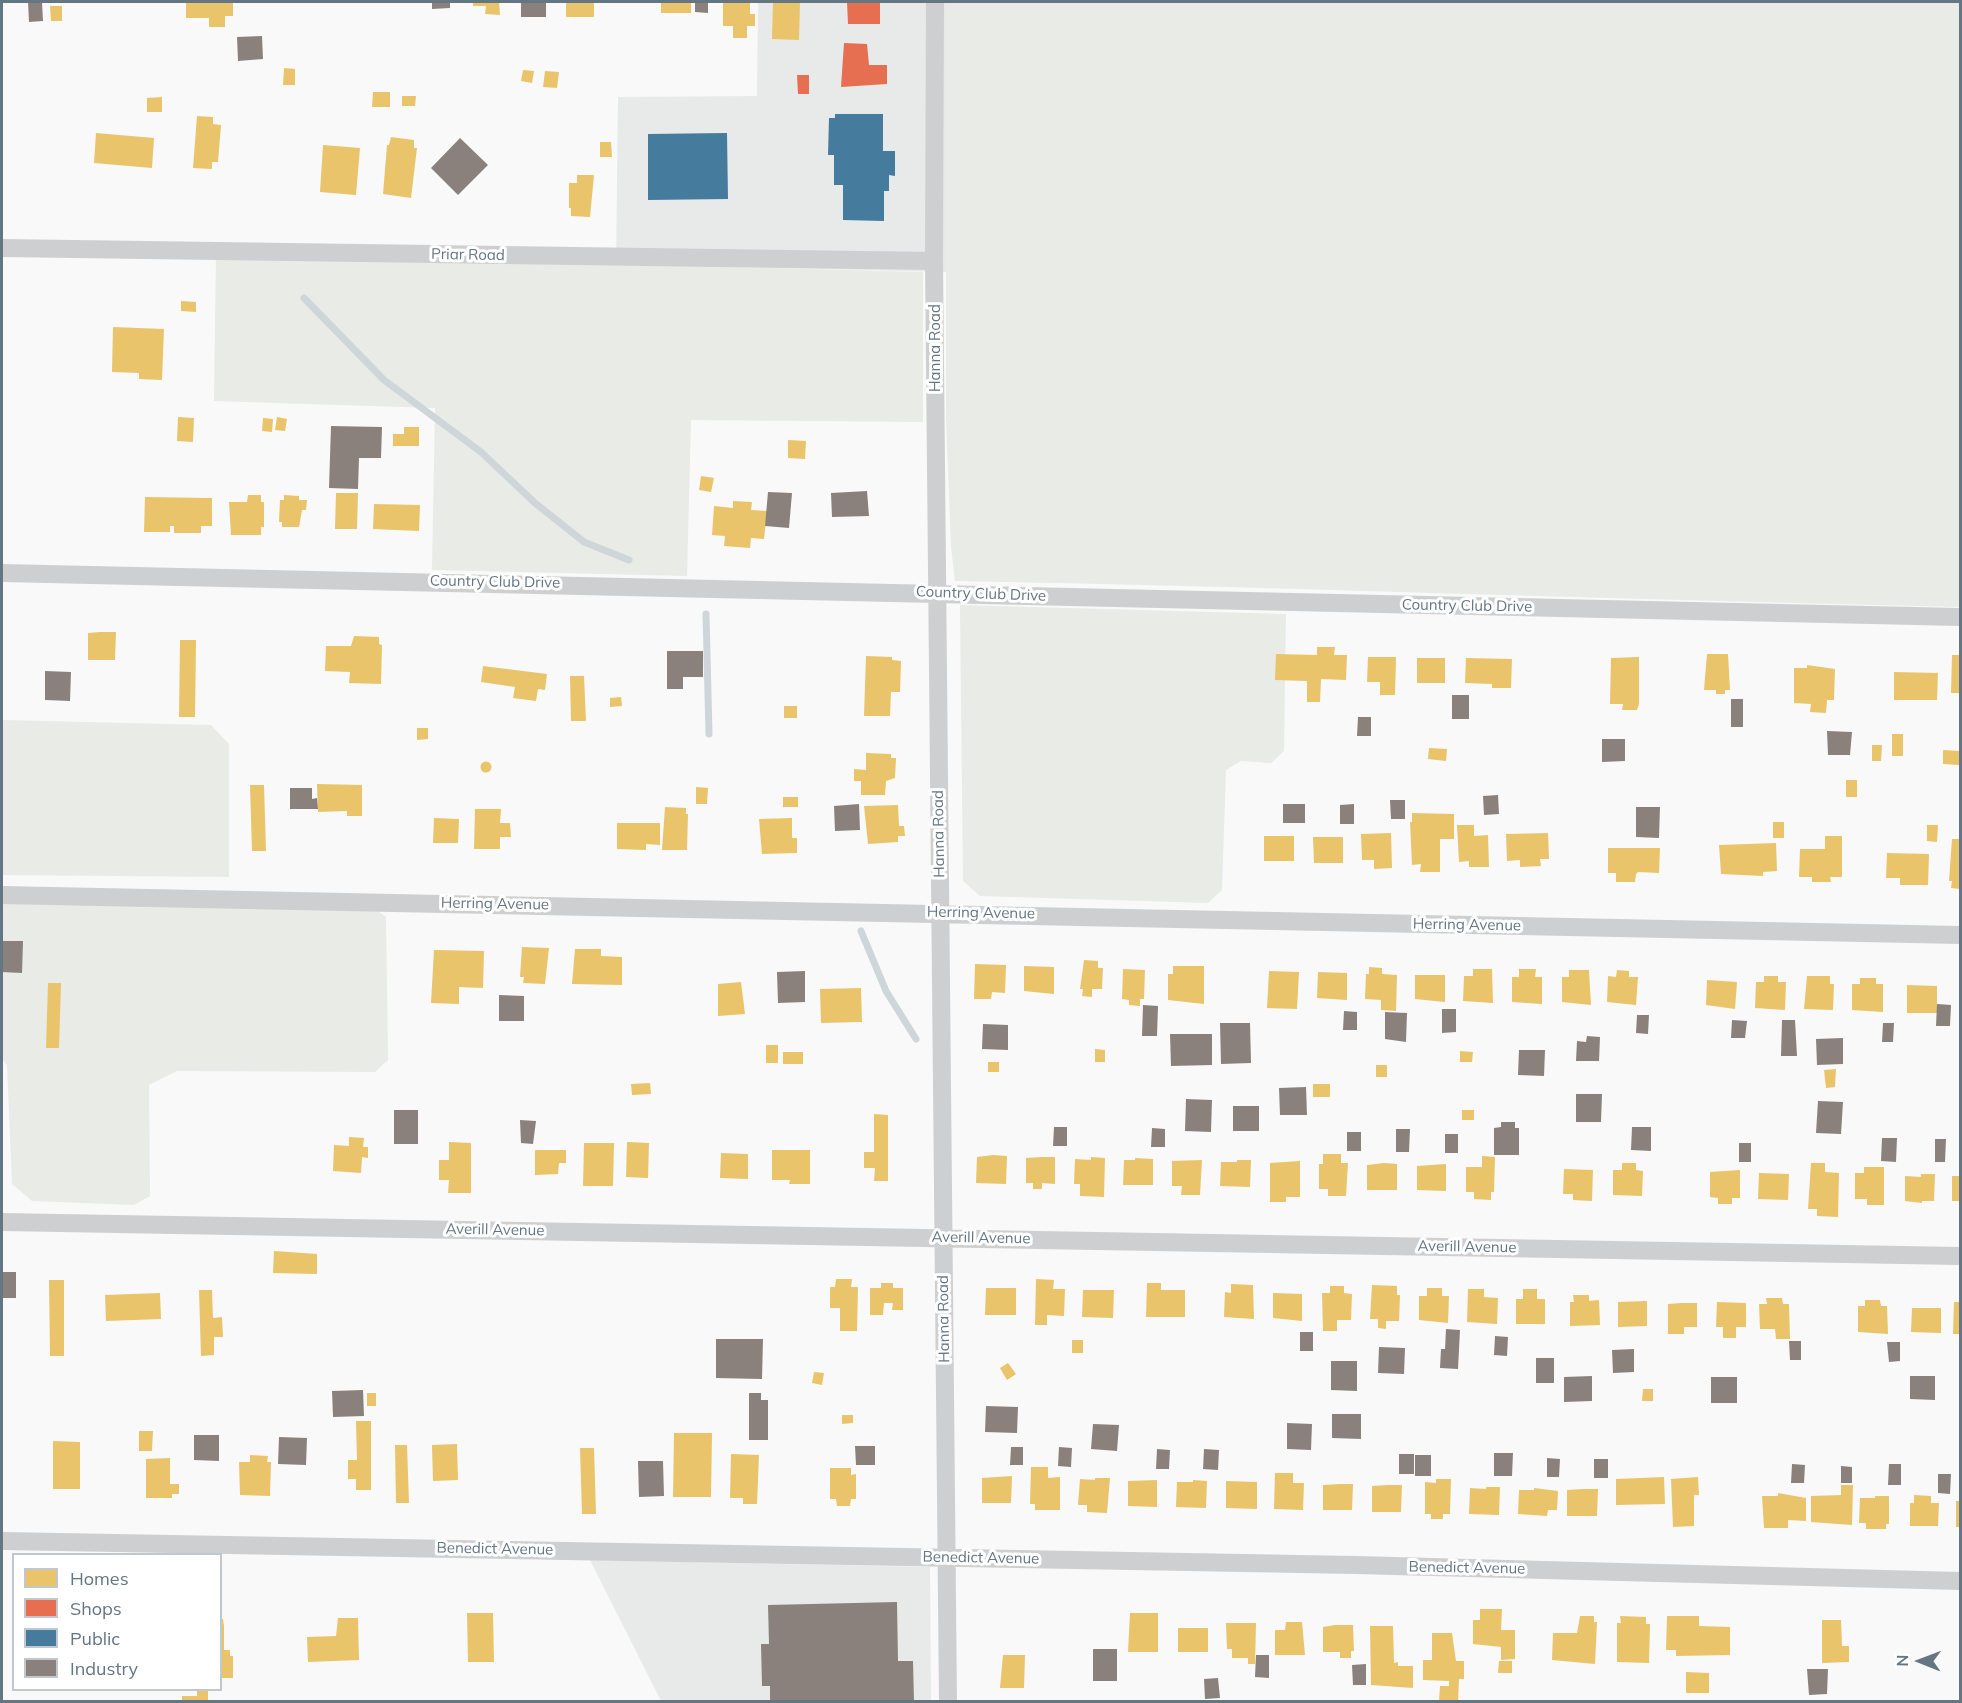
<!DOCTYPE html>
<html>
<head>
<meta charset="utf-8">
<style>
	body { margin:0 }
	#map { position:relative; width:1962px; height:1703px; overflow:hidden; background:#f9f9f9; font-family:Mulish,sans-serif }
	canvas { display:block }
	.frame { position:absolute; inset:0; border:3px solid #657683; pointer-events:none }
	.legend { position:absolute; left:12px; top:1553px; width:210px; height:138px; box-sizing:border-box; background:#fff; border:2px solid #c1c8cd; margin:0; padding:8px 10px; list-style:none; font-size:18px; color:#657683 }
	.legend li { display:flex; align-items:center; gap:12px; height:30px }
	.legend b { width:30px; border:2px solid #c1c8cd }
	.north { position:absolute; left:1890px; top:1631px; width:60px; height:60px; -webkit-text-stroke:4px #fff; paint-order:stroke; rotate:271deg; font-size:16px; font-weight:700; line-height:24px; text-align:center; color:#657683 }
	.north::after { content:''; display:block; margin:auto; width:21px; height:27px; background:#657683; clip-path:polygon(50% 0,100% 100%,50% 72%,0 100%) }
</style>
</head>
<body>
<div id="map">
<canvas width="1962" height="1703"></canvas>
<div class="frame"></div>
<ul class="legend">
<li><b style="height:16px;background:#e9c46a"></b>Homes</li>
<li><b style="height:16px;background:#e76f51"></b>Shops</li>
<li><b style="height:16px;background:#457b9d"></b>Public</li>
<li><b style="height:16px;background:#8a817c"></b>Industry</li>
</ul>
<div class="north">N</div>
</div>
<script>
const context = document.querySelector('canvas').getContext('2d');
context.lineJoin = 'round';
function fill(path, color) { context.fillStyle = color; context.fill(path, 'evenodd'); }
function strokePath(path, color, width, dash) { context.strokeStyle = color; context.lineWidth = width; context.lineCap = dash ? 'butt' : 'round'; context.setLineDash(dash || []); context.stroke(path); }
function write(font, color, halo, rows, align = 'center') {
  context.font = font + ' Mulish,sans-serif'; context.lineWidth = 6; context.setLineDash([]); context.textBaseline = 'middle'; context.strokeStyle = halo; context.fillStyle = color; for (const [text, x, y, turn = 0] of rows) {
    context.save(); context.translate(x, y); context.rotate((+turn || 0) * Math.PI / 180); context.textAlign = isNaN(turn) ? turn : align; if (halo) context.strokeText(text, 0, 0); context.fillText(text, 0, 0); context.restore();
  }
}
fill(new Path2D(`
	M758 2H946V272L616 264 618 97 757 96Z
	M590 1560 930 1567 931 1701H661Z`), '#e8e9e9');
fill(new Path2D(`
	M946 2H1960V607C1625 600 1291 587 955 581L951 547 946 417Z
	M216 253 923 272V422L691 420 687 576 432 570 435 408 214 401Z
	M960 605 1286 614 1284 751 1271 763 1241 761 1226 770 1222 890 1208 903 980 896 963 881Z
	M2 720 211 725 229 744V877L2 875Z
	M2 897 372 907 386 917 388 1060 375 1072 177 1071 149 1085 150 1196 134 1205 32 1201 12 1184 7 1065 2 1059Z`), '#e8ebe6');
fill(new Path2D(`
	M186 2H233V16H225V27H209V18H186Z
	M473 2H499L500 15 485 14 486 6H473Z
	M566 2H594V17H566Z
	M661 2H691V13H661Z
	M723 2H750V14H755V26H747V38H733V26H723Z
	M773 2H800L799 40 772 39Z
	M50 6H62V21H51Z
	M284 68 295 69V85H283Z
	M523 70 534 71 532 83 521 81Z
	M545 71 559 72 557 88 543 87Z
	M373 92H390V107H372Z
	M402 96H416L415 106H402Z
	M162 97V112H147V98Z
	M197 116 213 117V124L221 125 218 162H212V169L193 168Z
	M96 133 154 138 152 168 94 163Z
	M391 137 414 140V148H417L411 198 383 194 387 145H389Z
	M600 142H611L612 157H600Z
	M323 145 360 148 356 195 320 192Z
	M577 175H594L590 217 571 216V208H569V183H577Z
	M181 301 196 302V312L181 311Z
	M113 327 164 329 162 380 139 379V373L112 372Z
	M178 417 194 418 193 442 177 441Z
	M277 417 287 419 285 431 275 430Z
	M263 418 273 419 272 432 262 431Z
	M404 427H419V446H393V434H404Z
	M788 440 806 441 805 459 788 458Z
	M701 476 714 478 711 492 699 490Z
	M336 493H358L357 529H335Z
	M248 495H261V502H264V527H261V535H231L229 502H247Z
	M284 495 299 496V500H307L306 510H302L299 527H282V522H279L280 500H284Z
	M145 497 212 498V526H201V533H174V526H170V532H144Z
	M733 501 752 502 751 510 767 511 764 539 751 538 750 548 724 546 725 536 712 535 714 506 733 508Z
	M374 504 420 505 419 531 373 529Z
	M100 632H116L115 660H88V633Z
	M354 636 379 637V644L382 645 381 684 349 683 350 672 325 671 326 646H351Z
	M180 640H196L195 717H179Z
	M1317 647H1335L1334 655H1347L1346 680 1321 679 1320 702H1307V681L1275 680 1276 654 1317 655Z
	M1707 654H1728L1730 690H1725V694H1716V690H1704Z
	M1952 655H1960V693H1951Z
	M866 656 892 657V660L901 661 900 692H891L890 716H864Z
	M1368 657H1396L1395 695H1380V682H1367Z
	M1639 657V704L1637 710H1622L1623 704H1610L1611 658Z
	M1417 658H1445V683H1417Z
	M1466 658 1512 659 1511 688H1492V684L1465 683Z
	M1807 665 1835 669 1834 700H1827L1826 713 1810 712 1811 704 1794 703V668H1807Z
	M483 666 547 674 545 690 538 689 536 701 513 698 515 687 481 682Z
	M1894 672 1938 673 1937 700H1894Z
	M570 676H584L586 721H571Z
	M621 697 622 706 610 707V698Z
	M784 706H797V718H784Z
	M417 728H428V739L417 740Z
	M1892 734H1903V756H1892Z
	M1872 745H1882L1881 761H1872Z
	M1429 748 1447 749 1446 761 1428 759Z
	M1943 750 1960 751 1959 765 1943 764Z
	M866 753 891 754V758H896L895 778 886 781 885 795H861V781H854V769L866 770Z
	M480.5 767a5.5 5.5 0 1 1 11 0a5.5 5.5 0 1 1-11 0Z
	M1846 780H1857V797H1846Z
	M317 784 362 785V816H347V811L318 812Z
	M250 785H264L266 851H252Z
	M696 787 708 788 707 804H696Z
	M783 797H798V807H783Z
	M898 805 899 826H904L905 836H898V842L868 844 864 806Z
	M665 807 686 808V814H688L687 850H662Z
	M475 809H501L500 823H510L511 837H500V849H474Z
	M1412 813 1454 814V839H1440V872H1420L1421 864 1412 865 1410 822H1412Z
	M434 818 459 819 458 843H433Z
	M792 818V838H797V853L762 854 759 819Z
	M1773 822H1784V838H1773Z
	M617 823H660V845L646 844V850L617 849Z
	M1457 825H1474V836L1488 835 1489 867H1469V861L1459 862Z
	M1927 825H1938L1937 842 1927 841Z
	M1391 833 1392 868 1374 869V860H1362L1361 834Z
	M1548 833 1549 859H1540L1541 866 1520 867V860L1507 861 1506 834Z
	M1264 836H1294V861H1264Z
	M1825 836H1842V877H1830L1831 882H1812V877H1799L1800 849H1825Z
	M1313 837H1343V863H1314Z
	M1952 839H1960V889L1951 888 1952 881H1949Z
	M1776 843 1777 871 1763 872V876L1721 874 1719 845Z
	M1608 848H1660L1659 873 1638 872 1636 874 1635 882H1616V873H1608Z
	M1887 853 1929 854 1928 885H1900V878H1886Z
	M522 947 549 948 545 984 523 983 524 977H520Z
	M575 949H601V956L622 957V985L572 984Z
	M434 950 484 951 483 988 459 987V1004L431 1003Z
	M1084 960 1098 961V968H1103L1102 989H1092V997L1082 996 1083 989H1080Z
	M975 964 1006 965 1005 993 992 992 991 999H974Z
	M1024 966 1054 967V994L1024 991Z
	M1173 966H1204V1004L1168 1000V974H1173Z
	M1369 967 1382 968V974L1397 975 1396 1011 1381 1010V1000L1365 999 1366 974H1369Z
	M1123 969 1145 970 1144 999H1140V1006L1129 1005V1000L1122 999Z
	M1473 969H1492L1493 1003 1463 1001 1464 976H1473Z
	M1519 969H1536L1535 977H1542V1004L1512 1002V977H1519Z
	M1569 970H1589L1591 1005 1562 1002V977H1569Z
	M1617 970 1629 971V977H1638L1636 1005 1607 1002 1608 976 1616 977Z
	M1269 971 1299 972 1297 1009 1267 1008Z
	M1318 972 1347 973V1000L1317 998Z
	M1415 975H1445V1002L1415 999Z
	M1764 976H1778V982H1786L1785 1010 1755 1008 1756 982H1764Z
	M1807 976H1830V984H1834L1833 1010 1804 1009Z
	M1860 978H1876V984H1883V1012L1852 1010V984H1860Z
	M1707 980 1737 982 1735 1009 1706 1005Z
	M741 982 745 1014 718 1016V984Z
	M48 983H61L59 1048H46Z
	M1907 985 1937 986V1013H1907Z
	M861 988 862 1022 821 1023 820 989Z
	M766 1045H778V1063H766Z
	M1095 1049 1105 1050V1062H1095Z
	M1460 1051 1473 1052 1472 1062H1460Z
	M783 1052H803V1064H783Z
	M988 1062H999V1072H988Z
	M1376 1065H1387V1077H1376Z
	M1836 1069 1835 1087 1826 1088 1824 1070Z
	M650 1083 651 1094 632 1095 631 1084Z
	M1313 1084H1330V1097H1313Z
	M1462 1110H1474V1120H1462Z
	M874 1114 888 1115V1181H874L875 1168H864V1152H874Z
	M349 1137 364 1138 363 1147H368V1158L362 1157 361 1173 333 1171 334 1145 349 1146Z
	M449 1142 471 1143V1193H448L449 1180H439V1160H449Z
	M627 1142 649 1143 648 1178 626 1177Z
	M584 1143H614L613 1186H583Z
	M535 1150H566V1163H559L558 1174 535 1175Z
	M772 1150H810V1184H789L790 1180H772Z
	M721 1153 748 1154V1179L720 1178Z
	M1323 1154H1341V1163H1348L1346 1196H1328V1189H1319V1164H1323Z
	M993 1155 1007 1156 1006 1184 976 1183 977 1157Z
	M1482 1156 1495 1157 1494 1192H1491V1200L1474 1199V1192H1466V1167H1482Z
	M1042 1157H1055V1184L1042 1183V1189H1033V1183H1026V1158Z
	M1091 1157 1105 1158 1104 1197 1080 1196V1184H1074L1075 1159 1091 1160Z
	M1135 1158 1153 1159V1185H1123L1124 1160H1135Z
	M1202 1160 1200 1195H1181L1182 1186H1172V1161Z
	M1237 1160H1251L1250 1187 1220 1186 1221 1162H1237Z
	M1300 1161V1197H1286V1202H1270V1163Z
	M1384 1163 1397 1164V1190H1367V1165Z
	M1622 1163H1636V1170L1643 1171 1642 1196 1613 1195V1170H1622Z
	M1811 1163H1825V1172L1839 1173 1838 1217 1817 1216V1209H1808Z
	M1446 1164V1191L1417 1190V1166Z
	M1864 1167H1884V1205H1867V1199H1855V1173H1864Z
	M1564 1169 1593 1170 1592 1201 1573 1200V1194H1563Z
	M1740 1170V1198H1732V1204H1718V1198L1710 1197V1172Z
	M1759 1173 1789 1174 1788 1200 1758 1199Z
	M1921 1174H1935L1934 1201H1922V1203L1905 1201V1176L1921 1177Z
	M1952 1176H1960V1201H1952Z
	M274 1251 317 1254V1274L273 1273Z
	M836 1279H852L851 1287H858L857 1331H840V1308H830V1287H835Z
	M1036 1279 1054 1280 1053 1289H1065L1064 1316 1047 1315V1325H1035Z
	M49 1280H64V1356H50Z
	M881 1283H893V1288H903V1310H892L893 1303H884L883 1315H870V1288H881Z
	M1147 1283H1161V1290H1185V1317H1146Z
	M1231 1284 1253 1285 1254 1319 1224 1317 1225 1292 1231 1293Z
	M1372 1285 1397 1286V1295H1400L1399 1321H1386V1329L1378 1328V1319H1370Z
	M1330 1286H1344V1293L1352 1294 1351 1320H1337V1331H1323L1322 1293H1330Z
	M986 1288H1016V1315H985Z
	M1427 1288H1442V1296H1449L1448 1323 1419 1320V1296H1427Z
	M1468 1289H1484V1297L1498 1298 1497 1324 1467 1322Z
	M1523 1289H1537V1299H1545V1324H1516V1299H1523Z
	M199 1290H212L213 1318 222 1317 223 1337H214V1355L201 1356Z
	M1083 1290H1114L1113 1318 1082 1317Z
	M160 1293 161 1319 106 1321 105 1295Z
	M1273 1293 1302 1294V1321L1273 1318Z
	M1573 1295H1589V1301L1599 1300 1600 1325 1570 1326V1302H1574Z
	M1766 1298H1782L1783 1304H1789L1790 1339H1776L1775 1329H1760L1759 1304H1767Z
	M1865 1300H1880L1881 1306H1887L1888 1334 1858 1332V1306H1865Z
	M1647 1301V1326L1618 1327V1302Z
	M1717 1302 1746 1303V1327H1736V1338H1723V1327H1716Z
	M1954 1302H1960V1334H1953Z
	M1681 1303H1697V1327H1684V1334H1668V1304Z
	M1912 1308H1941V1333L1911 1332Z
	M1072 1340H1083V1353H1072Z
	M1008 1363 1016 1374 1007 1380 1000 1368Z
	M814 1372 824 1373 822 1385 812 1383Z
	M1643 1389H1653V1401H1642Z
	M367 1393H376V1406H367Z
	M842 1415H853V1423L842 1424Z
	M356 1421H371V1490H356V1479H348V1460H357Z
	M139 1431H153L152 1451H139Z
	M674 1433H712L711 1497H673Z
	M53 1441 80 1442V1489H53Z
	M457 1444 458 1480 433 1481 432 1445Z
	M395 1445H407L409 1503H396Z
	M580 1448H594L596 1514H582Z
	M731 1454 759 1455 757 1504H743V1498H730Z
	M250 1455 268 1456 267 1462H271L270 1496 240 1495 239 1462H250Z
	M170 1458V1484H179V1494H172V1498H146V1459Z
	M1031 1467H1048V1478L1060 1477V1510H1035V1504H1030Z
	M830 1468H851V1475L856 1474V1499H851L850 1506H837L836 1499H830Z
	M1275 1473H1293V1483H1304L1303 1510 1274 1509Z
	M1012 1476 1011 1503H982V1478Z
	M1664 1477 1665 1504 1616 1505V1479Z
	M1698 1477 1699 1495H1694V1526L1673 1527 1671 1479Z
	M1095 1478H1110L1107 1513 1087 1512V1505H1078L1080 1479 1095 1480Z
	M1436 1479H1451L1450 1514H1443V1519H1431V1514H1425V1482L1436 1483Z
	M1157 1480V1507L1128 1506V1481Z
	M1193 1480 1207 1481 1206 1508 1176 1507 1177 1482H1193Z
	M1226 1481 1257 1482V1509L1226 1508Z
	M1340 1484H1353L1352 1510H1323V1485Z
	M1388 1485H1402L1401 1512H1372V1486Z
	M1841 1485H1853L1852 1525 1811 1522V1496L1841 1495Z
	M1486 1487H1500L1499 1515 1469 1514 1470 1488 1486 1489Z
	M1534 1488 1558 1491 1557 1510H1548L1547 1516 1518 1514 1519 1490H1534Z
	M1583 1489H1598L1597 1516H1567V1490Z
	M1778 1493 1806 1498V1521L1788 1520V1528H1764L1762 1496H1778Z
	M1914 1495 1931 1496V1503H1939L1938 1526H1910V1503H1914Z
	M1875 1496H1889V1524H1886V1529H1866V1523H1859L1860 1498H1875Z
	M1956 1501H1960V1527H1956Z
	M1480 1609H1502L1501 1630H1515V1659L1501 1660V1647L1473 1644V1620H1480Z
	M467 1613H493L494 1662H468Z
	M1130 1613H1158V1652H1128Z
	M1580 1616H1594V1622H1597L1595 1664 1552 1660 1553 1633H1577Z
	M1620 1616 1646 1617V1624H1650L1649 1663 1617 1662V1623H1621Z
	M1667 1616H1699V1626L1730 1627V1655L1676 1656V1650H1666Z
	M338 1618H358L359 1660 308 1662 307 1637 336 1636Z
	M220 1619H223L224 1626V1650H230V1656H233V1678H220Z
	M1822 1620H1841L1842 1646H1849V1662L1822 1663Z
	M1286 1622H1302L1305 1655H1275V1630H1285Z
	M1226 1623H1256L1255 1664H1248V1658H1232V1649H1227Z
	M1335 1625H1353L1354 1651H1351V1658H1340V1652H1323V1627Z
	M1370 1626H1393L1394 1663 1398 1662V1666H1413V1688L1371 1685Z
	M1178 1628H1208V1652H1178Z
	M1432 1633H1452L1456 1661H1464V1679H1459L1458 1702 1439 1701 1440 1686H1449V1681L1423 1680V1660H1432Z
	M1003 1655H1025L1024 1688H1000Z
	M1499 1661H1512V1673H1498Z
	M1686 1672 1709 1673V1693H1686Z
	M197 1690H208V1702H182V1696H197Z`), '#e9c46a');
fill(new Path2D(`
	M847 2H880V24H848Z
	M844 43 867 44 869 65H887V84L841 87Z
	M797 75H809V94H798Z`), '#e76f51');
fill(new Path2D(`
	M835 114H883V151H895V176L889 175V191H884V221L843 220V185H834V155H828L829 118H835Z
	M727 133 728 199 648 200V134Z`), '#457b9d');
fill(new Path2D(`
	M28 2H42L43 21 29 22Z
	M432 2H450V8L432 9Z
	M521 2H546V17H521Z
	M695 2H708V13L695 12Z
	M262 36 263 59 238 61 237 37Z
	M460 138 488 165 458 195 431 168Z
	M331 426 382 427 381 458H359L358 489 329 488Z
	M867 491 869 516 832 517 831 493Z
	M768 492 792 493 789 528 765 526Z
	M667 651H703V677H683V689H667Z
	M45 671 71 672 70 701 45 700Z
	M1452 695H1469V719H1452Z
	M1731 699H1743V727H1731Z
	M1358 717H1371V736H1357Z
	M1827 731 1852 732 1850 755H1828Z
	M1602 739H1625V761L1602 762Z
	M290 788H312V799L317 798 318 809H290Z
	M1498 795 1499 814 1484 815 1483 796Z
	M1390 800H1405V819H1391Z
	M859 804 860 830 835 831 834 806Z
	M1283 804H1305V823H1283Z
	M1354 804V824H1340V805Z
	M1636 807H1660L1659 838 1636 837Z
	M2 941H23L22 973 2 972Z
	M805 971V1002L778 1003 777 972Z
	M499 995 524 996V1021H499Z
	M1937 1004 1951 1005 1950 1026H1936Z
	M1143 1005 1158 1006 1157 1036H1142Z
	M1442 1009H1456V1032L1442 1033Z
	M1344 1011 1357 1012V1030H1343Z
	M1385 1012 1407 1013 1406 1042 1385 1039Z
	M1637 1015H1649L1648 1034 1636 1033Z
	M1732 1020 1747 1021 1745 1038H1731Z
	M1782 1020H1795L1797 1056H1781Z
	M1220 1023H1250L1251 1063 1221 1064Z
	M1883 1023H1894L1893 1042H1882Z
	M983 1024 1008 1025V1050L982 1049Z
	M1170 1034H1212V1065L1171 1066Z
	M1587 1036 1600 1037 1599 1061H1576L1577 1041 1586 1042Z
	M1843 1038V1064L1817 1065 1816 1039Z
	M1519 1050H1545L1544 1076 1518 1075Z
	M1306 1087 1307 1115H1280L1279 1088Z
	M1576 1094H1602L1601 1122H1576Z
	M1186 1099 1212 1100 1211 1132 1185 1131Z
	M1818 1101 1843 1102 1841 1134 1816 1133Z
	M1233 1106H1259V1131H1233Z
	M394 1110H418V1144H394Z
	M520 1120 536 1121 533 1144 521 1143Z
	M1501 1122H1515V1128H1519V1155H1494V1128L1501 1127Z
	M1054 1127H1067V1146H1053Z
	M1632 1127H1651V1151L1631 1150Z
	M1152 1128 1165 1129V1147H1151Z
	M1396 1129H1410L1409 1152H1396Z
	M1347 1132H1361V1151H1347Z
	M1445 1134H1458V1153H1445Z
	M1882 1138H1897L1896 1162 1881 1161Z
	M1935 1139H1946L1945 1162H1935Z
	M1739 1143H1751V1162H1739Z
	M2 1272H16V1298H2Z
	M1446 1329 1460 1330 1458 1369 1440 1368 1441 1349H1445Z
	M1300 1332H1313V1351H1300Z
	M1495 1336 1508 1337 1507 1356 1494 1355Z
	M716 1339H763L762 1379 716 1378Z
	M1789 1341H1801V1360H1790Z
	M1887 1342H1900V1361L1889 1362Z
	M1379 1347 1405 1348 1404 1374 1378 1373Z
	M1634 1349V1372L1613 1373 1612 1350Z
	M1536 1358H1554V1383H1536Z
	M1331 1361H1357V1391L1331 1390Z
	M1592 1376V1401L1564 1402V1377Z
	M1910 1376H1935V1400L1910 1399Z
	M1711 1377H1737V1403H1711Z
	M363 1390 364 1416 333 1417 332 1391Z
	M749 1393H761V1400H768V1440H749Z
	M986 1406 1018 1407 1017 1433 985 1432Z
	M1332 1414H1361V1439L1332 1438Z
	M1287 1423 1312 1424 1311 1450 1287 1449Z
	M1093 1424 1119 1425 1117 1451 1091 1449Z
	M194 1435H219V1461L194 1460Z
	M279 1437 307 1438 306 1465 278 1464Z
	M855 1446H875V1465H856Z
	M1011 1447H1023V1465H1010Z
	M1059 1447 1072 1448 1071 1467 1058 1466Z
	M1157 1449 1170 1450 1169 1469H1156Z
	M1204 1449 1219 1450 1218 1470 1203 1469Z
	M1494 1453H1513L1512 1476H1494Z
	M1399 1454H1414V1474H1399Z
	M1415 1455H1431V1476H1415Z
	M1547 1458 1560 1459 1559 1477H1547Z
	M1594 1459H1608V1478H1594Z
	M638 1461H663L664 1496 639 1497Z
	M1792 1464 1805 1465 1804 1483H1791Z
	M1889 1464H1901V1485H1888Z
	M1841 1466 1852 1467V1483H1841Z
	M1938 1474H1951L1950 1494 1938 1493Z
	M897 1602 898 1661H913L914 1702H770V1686H762L761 1644H769L768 1605Z
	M1093 1649H1117V1681H1093Z
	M1256 1655H1269V1678L1255 1677Z
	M1366 1664V1685H1353L1352 1665Z
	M1807 1669H1828L1827 1694 1809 1695Z
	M1218 1678 1220 1698 1205 1699 1204 1679Z`), '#8a817c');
strokePath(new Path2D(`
	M304 298 384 380 481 452 535 503 584 542 629 560
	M706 614 709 734
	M861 931 886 991 916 1039`), '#ced6d9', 7);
strokePath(new Path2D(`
	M935 2 934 261 948 1702
	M2 248 934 261
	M2 573 1960 617
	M2 895 1960 935
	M2 1222 1960 1256
	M2 1541 1356 1565 1960 1581`), '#cecfd0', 18);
write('15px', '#657683', '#fff', [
	["Priar Road",468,255,1],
	["Hanna Road",935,348,-90],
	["Country Club Drive",495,582,1],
	["Country Club Drive",981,594,2],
	["Country Club Drive",1467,606,1],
	["Hanna Road",939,834,-91],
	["Herring Avenue",495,904,1],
	["Herring Avenue",981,913,1],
	["Herring Avenue",1467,925,1],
	["Averill Avenue",495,1230,1],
	["Averill Avenue",981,1238,1],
	["Averill Avenue",1467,1247,1],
	["Hanna Road",944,1319,-91],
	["Benedict Avenue",495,1549,1],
	["Benedict Avenue",981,1558,1],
	["Benedict Avenue",1467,1568,1]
]);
</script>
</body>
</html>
